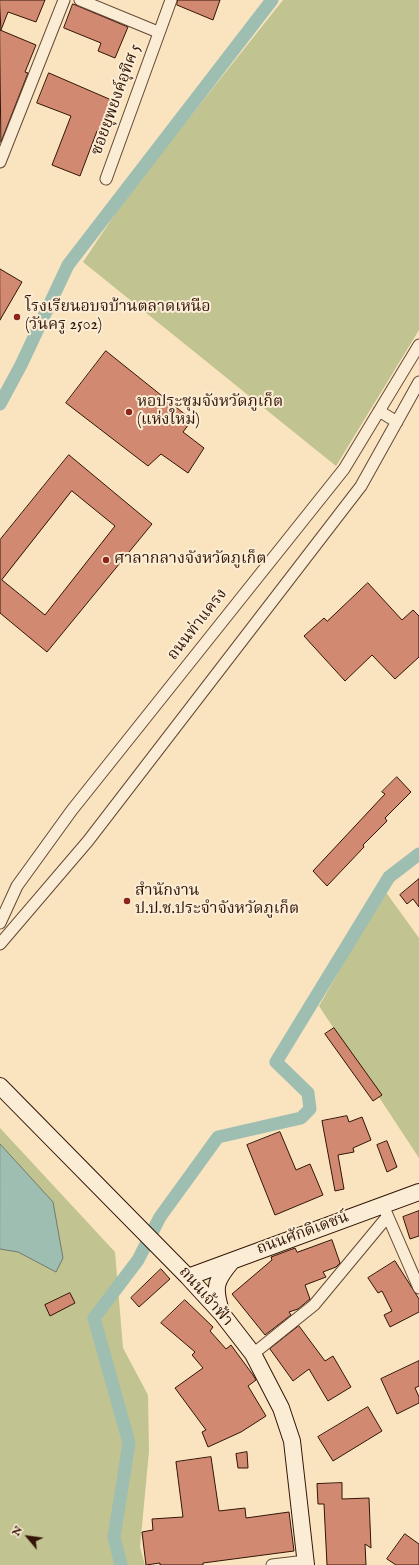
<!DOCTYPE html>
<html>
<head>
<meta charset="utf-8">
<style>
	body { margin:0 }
	#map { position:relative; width:419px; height:1565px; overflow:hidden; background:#f9e4bf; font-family:"IM FELL English",serif }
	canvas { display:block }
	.north { position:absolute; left:8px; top:1517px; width:40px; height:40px; -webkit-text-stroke:3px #fbedd5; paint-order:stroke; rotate:299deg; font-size:11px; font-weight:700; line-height:16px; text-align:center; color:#331406 }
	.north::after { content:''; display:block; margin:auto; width:14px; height:18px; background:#331406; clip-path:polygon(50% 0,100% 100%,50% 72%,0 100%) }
</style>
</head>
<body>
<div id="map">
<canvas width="419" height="1565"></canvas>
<div class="north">N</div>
</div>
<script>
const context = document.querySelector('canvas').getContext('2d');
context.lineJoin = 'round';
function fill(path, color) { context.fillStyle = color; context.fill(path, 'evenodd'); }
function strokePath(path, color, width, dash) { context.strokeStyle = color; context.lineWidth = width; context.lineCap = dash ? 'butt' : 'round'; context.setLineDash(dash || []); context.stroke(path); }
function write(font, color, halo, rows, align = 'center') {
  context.font = font + ' "IM FELL English","Noto Serif Thai",serif'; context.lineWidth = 4; context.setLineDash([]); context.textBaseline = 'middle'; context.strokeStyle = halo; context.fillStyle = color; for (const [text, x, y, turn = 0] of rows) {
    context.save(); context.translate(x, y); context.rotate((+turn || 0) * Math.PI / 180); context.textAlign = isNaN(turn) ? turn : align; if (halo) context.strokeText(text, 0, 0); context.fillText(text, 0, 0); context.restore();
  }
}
fill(new Path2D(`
	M283 0H419V330L336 466 83 262 127 196Z
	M385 891 419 938V1158L319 1006Z
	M0 1128 115 1252 123 1348 148 1395 149 1451 140 1547 145 1565H0Z`), '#c1c390');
const water = new Path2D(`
	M0 1144 53 1202 63 1258 56 1272 18 1252 0 1249Z`);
fill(water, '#9ebeb2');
strokePath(water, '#737a6d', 1);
strokePath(new Path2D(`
	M0 404 21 365 68 265 272 0
	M121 1565 114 1537 129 1443 94 1318 138 1260 160 1217 218 1137 301 1118 310 1109 308 1093 276 1062 389 877 419 854`), '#9ebeb2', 13);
const building = new Path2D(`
	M0 0H45L36 22 8 12 1 30Z
	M178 0H220L213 20 177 5Z
	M73 4 128 27 115 58 98 51 101 43 64 28Z
	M0 30 36 45 25 72 28 73 1 142Z
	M49 73 116 102 104 133 97 131 80 176 52 165 71 116 37 103Z
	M0 269 22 282 0 320Z
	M106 351 192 420 183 432 204 448 188 473 161 454 148 466 66 403Z
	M69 455 152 524 47 652 0 613V540ZM72 491 115 526 45 615 2 580Z
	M368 583 402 620 413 610 419 616V657L395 679 372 655 345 681 304 636 324 618 327 621Z
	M397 777 411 792 385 818 387 821 363 845 364 847 327 886 313 871 385 794 382 792Z
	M419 879V907L413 899 407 904 400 895Z
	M334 1028 382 1095 373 1101 325 1034Z
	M347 1116 349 1122 362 1117 371 1140 353 1148 354 1152 338 1155 344 1189 335 1191 322 1121Z
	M280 1132 296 1170 310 1164 323 1195 275 1215 247 1145Z
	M387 1141 397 1167 387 1172 377 1145Z
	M419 1211V1236L410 1239 403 1217Z
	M332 1240 340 1263 336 1267 323 1272 326 1277 305 1285 310 1299 298 1309 289 1312 291 1315 265 1335 232 1294 272 1260 271 1257 295 1248 297 1252Z
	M395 1261 419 1299V1312L390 1327 384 1315 392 1311 382 1291 378 1293 368 1278Z
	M161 1269 170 1279 139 1307 131 1298Z
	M70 1293 75 1303 50 1316 45 1305Z
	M185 1300 213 1327 210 1331 226 1349 231 1345 253 1375 256 1380 248 1386 266 1416 241 1432 208 1447 202 1432 206 1430 175 1388 203 1368 192 1355 195 1352 161 1323Z
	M299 1326 325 1361 333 1356 351 1387 328 1401 309 1369 293 1381 270 1349Z
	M419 1361V1386L415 1388 419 1397V1403L397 1414 381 1379Z
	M368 1407 382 1431 333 1461 318 1437Z
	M247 1452 248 1468H238L236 1454Z
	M211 1457 219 1511 245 1508 246 1518 289 1512 294 1551 203 1563V1565H160V1563L146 1565 142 1532 153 1530 152 1519 183 1517 176 1462Z
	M342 1483V1499L369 1498 371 1548 365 1544 366 1565H327L324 1504H318L317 1484Z
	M405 1534 419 1544V1565H396L387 1559Z`);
fill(building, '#d18a71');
strokePath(building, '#331406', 1);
const minor = new Path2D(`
	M80 0 158 32
	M0 162 64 0
	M106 179 171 0
	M379 411 397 422
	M0 923 17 886 72 810 344 469 419 345
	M0 944 88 841 361 486 419 382
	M385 1210 419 1288
	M253 1354 314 1305 387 1217
	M272 1565 306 1561`);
const secondary = new Path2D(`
	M0 1086 188 1277 222 1314 253 1354 281 1408 292 1441 306 1565
	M188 1277 419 1192
	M221 1311C213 1286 216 1280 232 1261`);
strokePath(minor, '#644834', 13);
strokePath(secondary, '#331406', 18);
strokePath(minor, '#fbedd5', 11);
strokePath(secondary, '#fbedd5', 16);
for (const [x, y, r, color] of [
	[17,317,4,"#8f2418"],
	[129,412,4,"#8f2418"],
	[106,560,4,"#8f2418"],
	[127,901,4,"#8f2418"]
]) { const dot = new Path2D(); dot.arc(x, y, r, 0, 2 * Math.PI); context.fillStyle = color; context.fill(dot); strokePath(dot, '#fbedd5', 1.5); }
write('16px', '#331406', '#fbedd5', [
	["ซอยยุพยงค์อุทิศ 5",117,100,-70],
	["ถนนท่าแครง",198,625,-52],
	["ถนนศักดิเดชน์",303,1234,-20],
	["ถนนเจ้าฟ้า",205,1297,49]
]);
write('16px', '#331406', '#fbedd5', [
	["โรงเรียนอบจบ้านตลาดเหนือ",25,308],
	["(วันครู 2502)",25,326],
	["หอประชุมจังหวัดภูเก็ต",137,403],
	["(แห่งใหม่)",137,421],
	["ศาลากลางจังหวัดภูเก็ต",114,560],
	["สำนักงาน",135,892],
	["ป.ป.ช.ประจำจังหวัดภูเก็ต",135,910]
], 'left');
</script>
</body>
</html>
